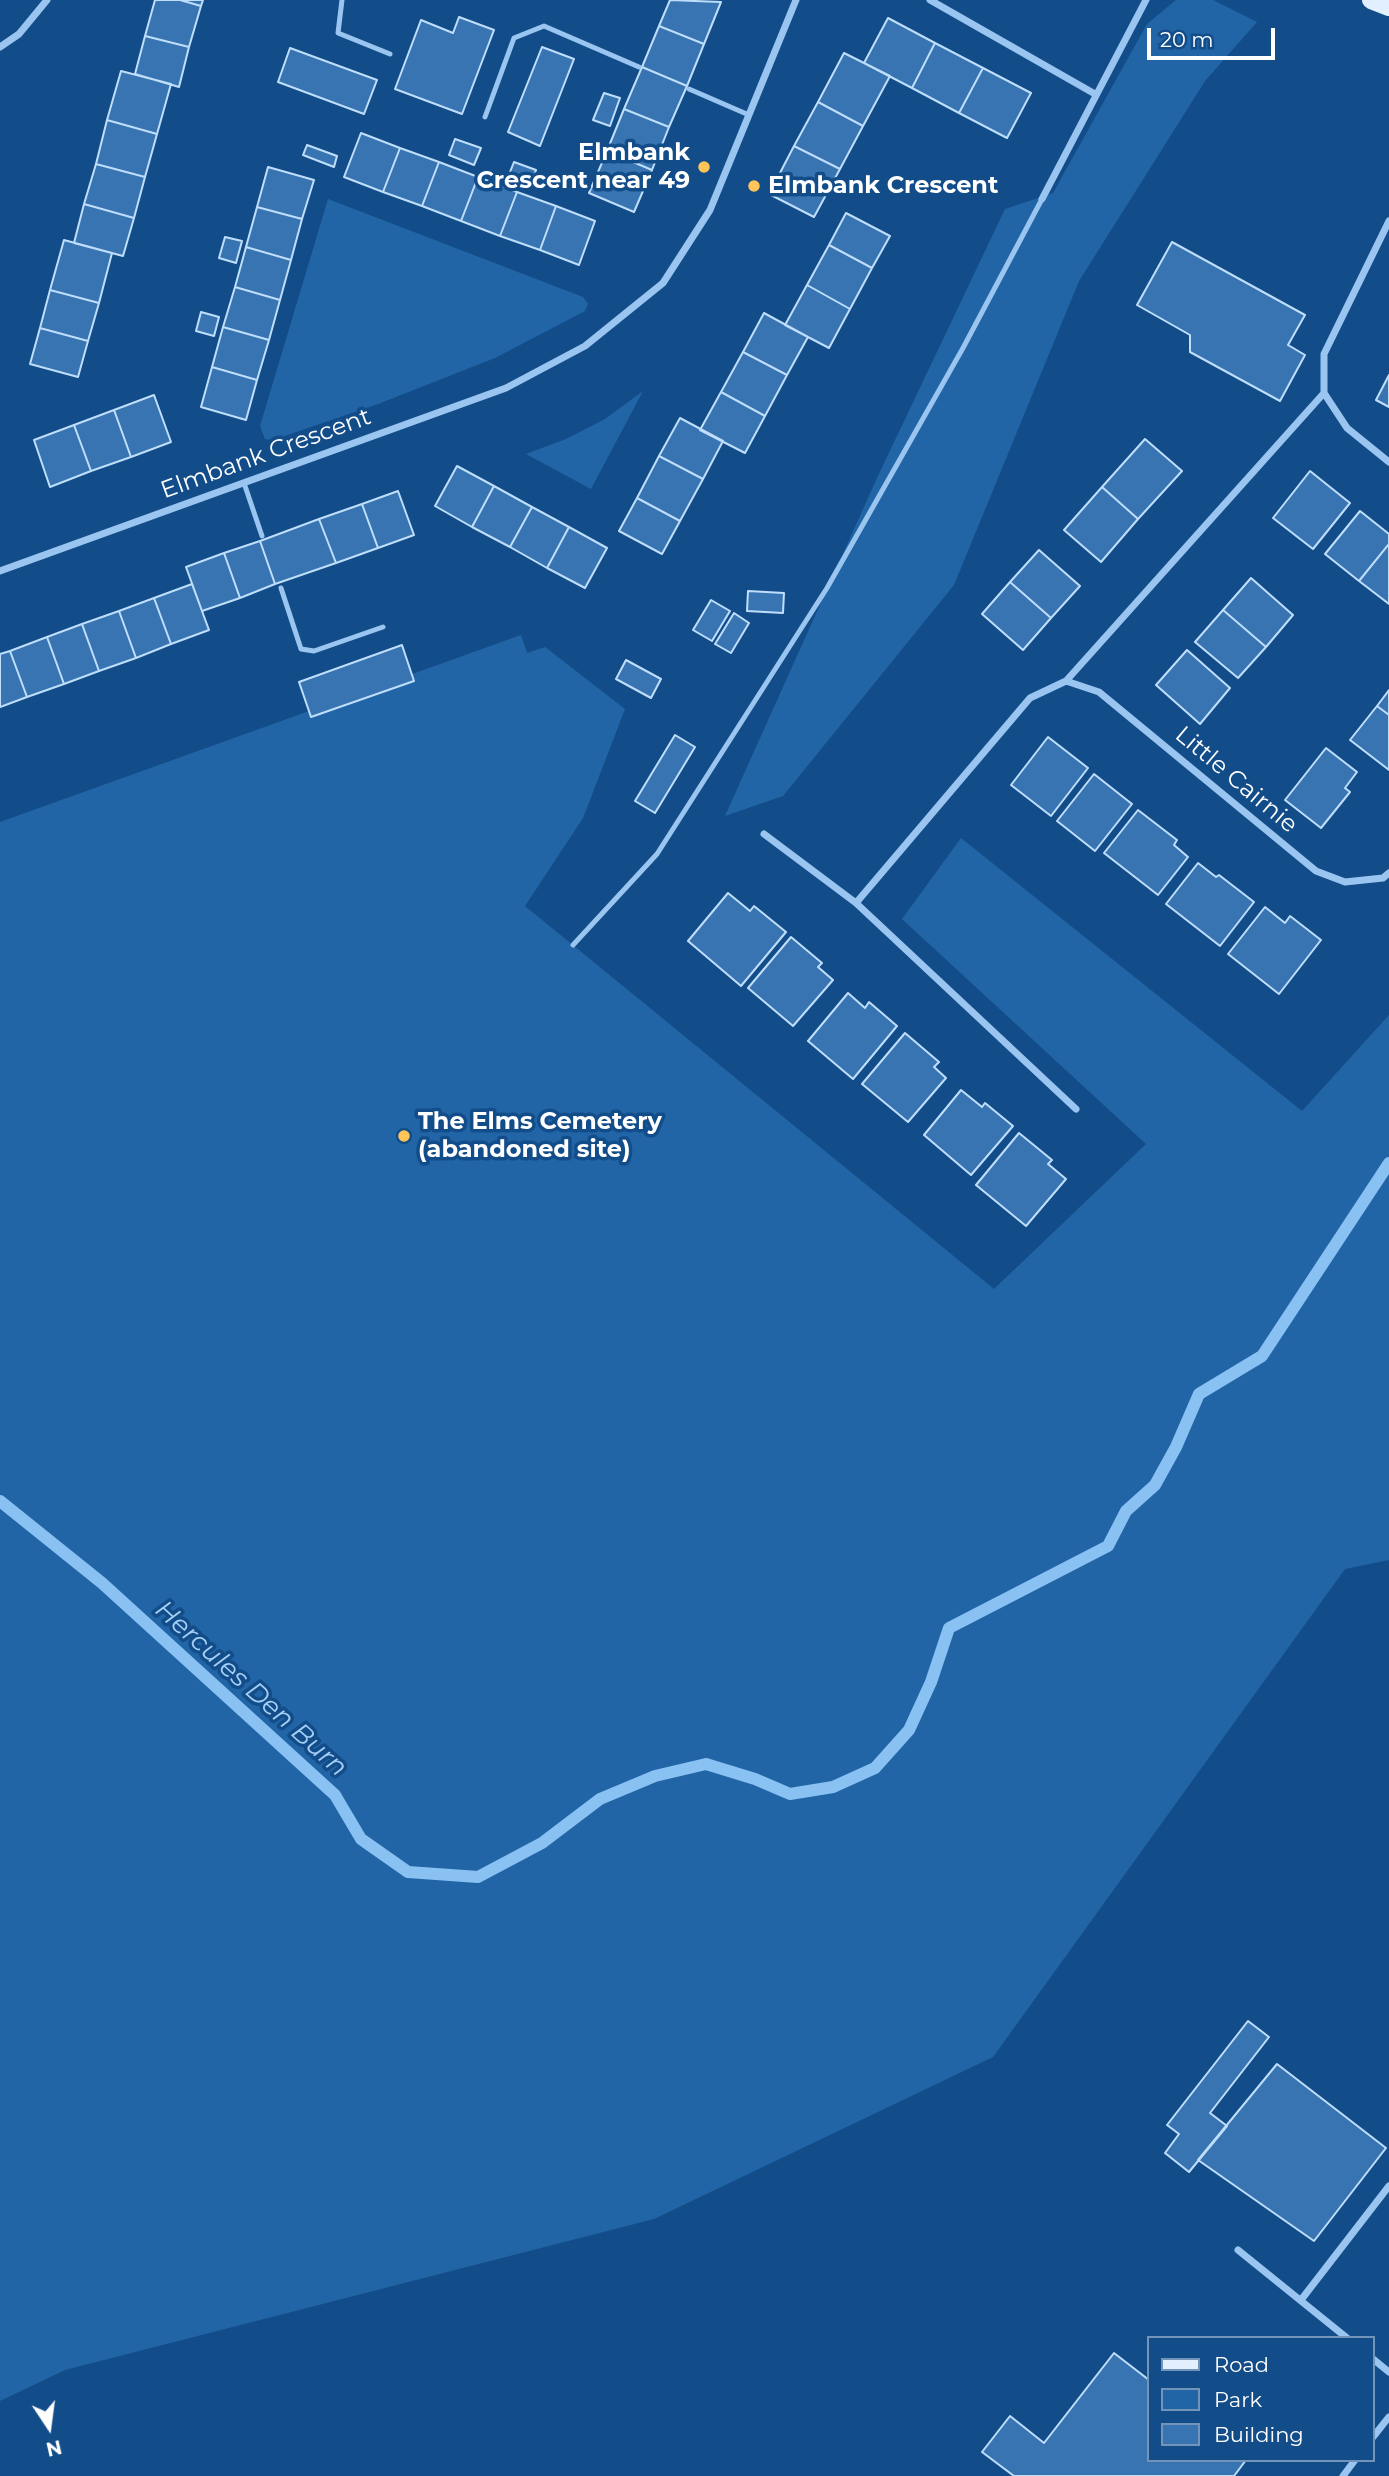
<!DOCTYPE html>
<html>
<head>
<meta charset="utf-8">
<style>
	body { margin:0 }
	#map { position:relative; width:1389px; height:2476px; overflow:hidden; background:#134d89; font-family:Montserrat,sans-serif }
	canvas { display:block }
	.legend { position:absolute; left:1147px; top:2336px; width:228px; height:126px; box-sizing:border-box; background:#134d89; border:2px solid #7194b8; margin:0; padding:9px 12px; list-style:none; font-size:21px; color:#fff }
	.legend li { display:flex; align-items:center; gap:14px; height:35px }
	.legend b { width:35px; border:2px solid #7194b8 }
	.north { position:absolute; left:14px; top:2392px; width:70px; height:70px; -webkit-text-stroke:5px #134d89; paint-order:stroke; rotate:167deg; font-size:19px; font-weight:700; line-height:28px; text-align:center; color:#fff }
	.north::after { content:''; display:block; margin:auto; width:24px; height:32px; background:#fff; clip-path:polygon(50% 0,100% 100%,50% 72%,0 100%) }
	.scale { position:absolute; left:1147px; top:28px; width:128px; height:32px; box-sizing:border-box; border:4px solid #fff; border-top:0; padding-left:9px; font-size:21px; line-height:24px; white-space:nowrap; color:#fff; -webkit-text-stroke:5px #134d89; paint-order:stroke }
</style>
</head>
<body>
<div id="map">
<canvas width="1389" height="2476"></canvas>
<ul class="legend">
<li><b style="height:9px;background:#e2efff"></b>Road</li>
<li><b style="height:19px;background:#2265a7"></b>Park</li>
<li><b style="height:19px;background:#3774b1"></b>Building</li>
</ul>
<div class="north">N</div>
<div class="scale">20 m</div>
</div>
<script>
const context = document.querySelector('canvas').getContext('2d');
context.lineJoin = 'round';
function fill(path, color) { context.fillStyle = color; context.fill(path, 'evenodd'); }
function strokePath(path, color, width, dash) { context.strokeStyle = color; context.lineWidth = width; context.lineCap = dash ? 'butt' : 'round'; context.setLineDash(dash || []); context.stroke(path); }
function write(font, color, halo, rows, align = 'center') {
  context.font = font + ' Montserrat,sans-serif'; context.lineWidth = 7; context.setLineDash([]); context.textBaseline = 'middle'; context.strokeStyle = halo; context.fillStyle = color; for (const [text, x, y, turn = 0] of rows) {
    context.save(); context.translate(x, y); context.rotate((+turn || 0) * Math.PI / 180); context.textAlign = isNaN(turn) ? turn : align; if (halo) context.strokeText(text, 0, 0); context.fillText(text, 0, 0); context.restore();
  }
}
fill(new Path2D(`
	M1176 0H1213L1257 22 1205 81 1079 281 954 585 783 796 725 816 877 478 1005 209 1053 193 1147 24Z
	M328 199 583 297 588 304 585 311 495 358 378 404 273 440 265 439 260 426Z
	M643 391 591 489 526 454 566 439 605 419Z
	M521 635 527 653 545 647 625 709 583 818 525 906 994 1289 1146 1144 902 919 961 838 1302 1111 1389 1015V1560L1345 1569 993 2057 654 2219 65 2370 0 2401V822Z`), '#2265a7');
strokePath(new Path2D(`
	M0 1501 102 1583 335 1795 361 1839 408 1872 478 1877 542 1843 600 1799 655 1776 706 1764 755 1779 790 1794 833 1787 875 1768 909 1730 931 1682 949 1628 1108 1546 1126 1511 1155 1485 1176 1447 1199 1394 1262 1356 1389 1163`), '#8ac1f3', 12);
const building = new Path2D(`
	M155 0H180L201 6 189 47 145 36Z
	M180 0H203L201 6Z
	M670 0 721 2 704 44 659 26Z
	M459 17 494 30 462 114 395 89 421 20 453 33Z
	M888 18 935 43 912 88 864 63Z
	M659 26 704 44 687 86 642 67Z
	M145 36 189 47 179 87 135 74Z
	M935 43 983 68 959 113 912 88Z
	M542 47 574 59 540 146 508 132Z
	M290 48 377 80 364 114 278 82Z
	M844 53 890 76 863 126 818 102Z
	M642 67 687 86 669 127 624 109Z
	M983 68 1031 93 1007 138 959 113Z
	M121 71 171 84 157 134 107 120Z
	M604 93 620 98 610 126 593 120Z
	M818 102 863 126 840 169 794 146Z
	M624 109 669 127 652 170 607 151Z
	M107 120 157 134 145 177 96 164Z
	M361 133 400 148 383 192 344 177Z
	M455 139 481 148 474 165 449 155Z
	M307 145 337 156 334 167 303 155Z
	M794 146 840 169 814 217 769 194Z
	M400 148 439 162 422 206 383 192Z
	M607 151 652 170 634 212 589 193Z
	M439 162 478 177 461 221 422 206Z
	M514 162 536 170 531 186 508 177Z
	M96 164 145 177 134 218 84 204Z
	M268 167 314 180 302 219 257 207Z
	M478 177 517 192 500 236 461 221Z
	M517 192 556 206 540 250 500 236Z
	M84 204 134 218 123 256 74 243Z
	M556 206 595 221 579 265 540 250Z
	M257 207 302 219 291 260 246 247Z
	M846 213 890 236 872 268 829 245Z
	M225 237 242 241 236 263 219 258Z
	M64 240 112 253 99 303 50 290Z
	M1172 242 1305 315 1288 345 1305 355 1280 401 1190 352V335L1137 305Z
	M829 245 872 268 850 309 807 285Z
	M246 247 291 260 280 300 235 287Z
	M807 285 850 309 829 348 785 325Z
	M235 287 280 300 269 340 223 327Z
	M50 290 99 303 88 341 40 328Z
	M201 312 219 317 214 336 196 331Z
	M764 313 808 337 787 375 743 352Z
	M223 327 269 340 257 380 212 367Z
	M40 328 88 341 78 377 30 364Z
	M743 352 787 375 765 416 721 392Z
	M212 367 257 380 246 420 201 407Z
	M1389 375V407L1376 400Z
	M721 392 765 416 745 453 700 430Z
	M154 395 171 442 131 457 114 410Z
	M114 410 131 457 91 471 74 425Z
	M680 418 723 441 703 479 659 456Z
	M74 425 91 471 50 487 34 440Z
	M1145 439 1182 471 1138 519 1102 487Z
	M659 456 703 479 680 521 637 498Z
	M457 466 494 486 472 527 435 506Z
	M1310 471 1350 503 1313 549 1273 518Z
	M494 486 532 507 510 547 472 527Z
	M1102 487 1138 519 1101 562 1064 530Z
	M398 491 414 535 378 548 362 504Z
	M637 498 680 521 662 554 619 531Z
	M362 504 378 548 336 563 319 519Z
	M532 507 569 527 547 568 510 547Z
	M1360 511 1389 534V544L1359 581 1325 554Z
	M319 519 336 563 275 584 260 541Z
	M569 527 607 548 585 588 547 568Z
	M260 541 275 584 240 598 224 553Z
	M1389 544V604L1359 581Z
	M1039 550 1080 586 1051 618 1010 582Z
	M224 553 240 598 202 611 186 567Z
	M1251 578 1293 615 1266 647 1223 610Z
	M1010 582 1051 618 1023 650 982 614Z
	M192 584 209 630 171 644 154 598Z
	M748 591 784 593 783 613 747 611Z
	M154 598 171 644 136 658 119 611Z
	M711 600 730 611 712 641 693 630Z
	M1223 610 1266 647 1238 678 1195 642Z
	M119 611 136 658 99 671 82 624Z
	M734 613 749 623 731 653 715 644Z
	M82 624 99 671 64 684 47 637Z
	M47 637 64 684 27 697 10 651Z
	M402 645 414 681 311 717 299 682Z
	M1187 650 1230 688 1200 724 1156 685Z
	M10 651 27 697 0 707V654Z
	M626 660 661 679 651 698 616 679Z
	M1389 690V715L1377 706Z
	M1377 706 1389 715V770L1350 740Z
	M675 735 695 747 655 813 635 801Z
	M1048 737 1088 768 1051 816 1011 785Z
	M1326 748 1357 772 1345 788 1350 792 1321 828 1285 800Z
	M1094 774 1132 804 1095 851 1057 821Z
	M1138 810 1177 840 1174 845 1188 857 1158 895 1104 853Z
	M1198 863 1216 877 1219 875 1254 902 1220 946 1166 904Z
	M728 893 750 911 754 906 786 932 741 986 688 941Z
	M1265 907 1285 923 1290 916 1321 940 1279 994 1228 954Z
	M791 937 822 963 818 967 833 980 793 1026 748 988Z
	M848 993 865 1008 869 1002 897 1026 853 1079 808 1041Z
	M905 1033 939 1062 934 1067 946 1078 908 1122 862 1084Z
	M961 1090 982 1107 985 1103 1013 1126 971 1175 924 1135Z
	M1019 1133 1052 1160 1048 1164 1066 1179 1026 1226 976 1185Z
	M1248 2021 1269 2037 1210 2113 1227 2126 1189 2172 1165 2153 1179 2134 1167 2125Z
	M1277 2064 1386 2148 1314 2241 1198 2160Z
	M1114 2353 1149 2380V2460H1246L1234 2476H1014L982 2452 1010 2416 1044 2443Z`);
fill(building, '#3774b1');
strokePath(building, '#bfdefc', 2);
strokePath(new Path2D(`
	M342 0 338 33 390 54
	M689 89 749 115
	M485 117 514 38 544 26 639 67
	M244 483 262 536
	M281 588 301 649 314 651 383 627
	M573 945 657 854 827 588 963 348 1042 199`), '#99c5f0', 5);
strokePath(new Path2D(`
	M930 0 1095 94
	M0 47 19 34 47 0
	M1042 199 1146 0
	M1389 221 1324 354V393L1347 428 1389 462
	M0 571 506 388 585 346 663 283 710 210 796 0
	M1066 681 1324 393
	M764 834 856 903
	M1076 1109 856 903 1030 698 1066 681 1099 692 1316 871 1345 882 1383 878 1389 873
	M1238 2250 1347 2338
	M1301 2300 1389 2186
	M1373 2359 1389 2372
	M1373 2437 1389 2417
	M1343 2476 1355 2460`), '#99c5f0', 7);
strokePath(new Path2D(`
	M1371 0 1389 7`), '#e2efff', 18);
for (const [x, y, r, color] of [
	[704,167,7,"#ffc558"],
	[754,186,7,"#ffc558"],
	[404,1136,7,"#ffc558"]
]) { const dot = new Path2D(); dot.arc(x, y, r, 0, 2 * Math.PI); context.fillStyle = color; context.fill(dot); strokePath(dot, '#134d89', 2.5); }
write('bold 24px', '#fff', '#134d89', [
	["Elmbank",690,153,"right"],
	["Crescent near 49",690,181,"right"],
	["Elmbank Crescent",768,186],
	["The Elms Cemetery",418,1122],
	["(abandoned site)",418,1150]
], 'left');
write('24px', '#fff', '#134d89', [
	["Elmbank Crescent",266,454,-20],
	["Little Cairnie",1236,780,40]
]);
write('italic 26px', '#a4cff7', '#134d89', [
	["Hercules Den Burn",251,1689,42]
]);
</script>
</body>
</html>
